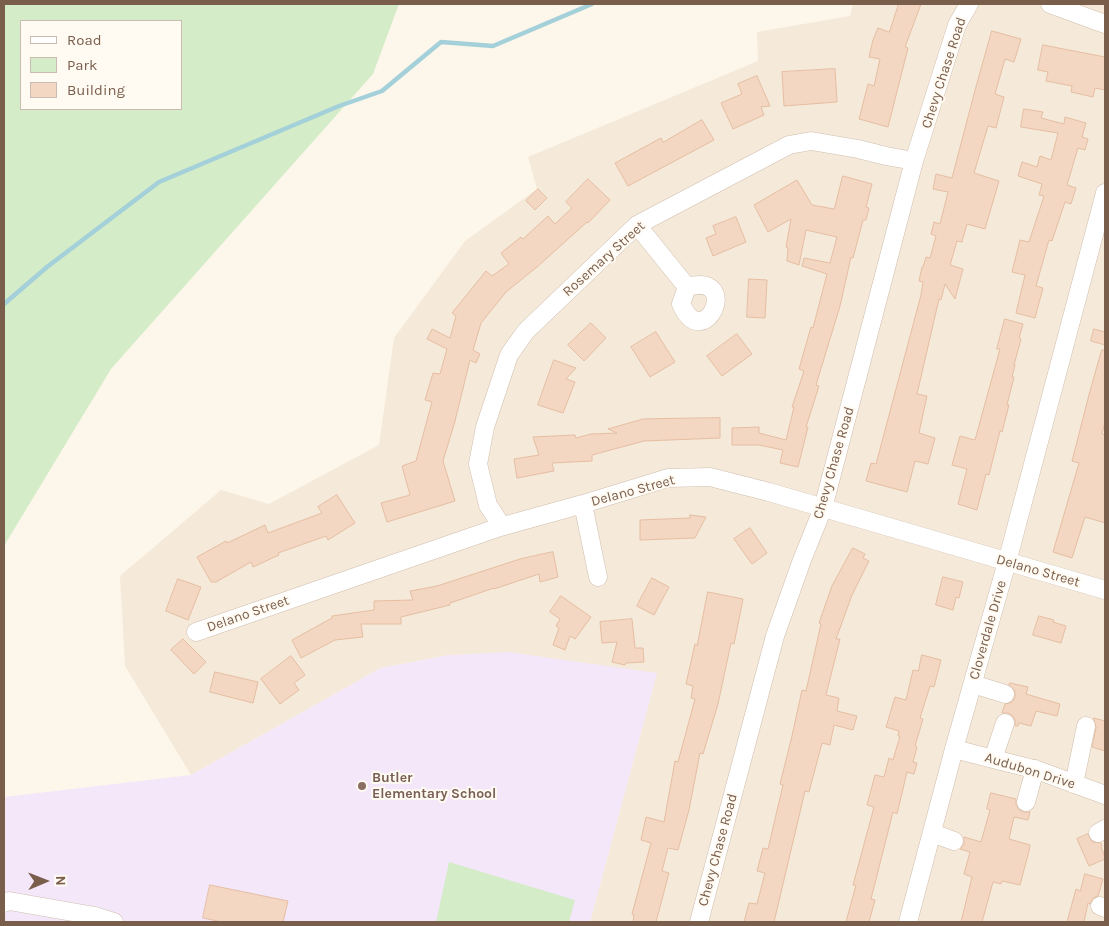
<!DOCTYPE html>
<html>
<head>
<meta charset="utf-8">
<style>
	body { margin:0 }
	#map { position:relative; width:1109px; height:926px; overflow:hidden; background:#fdf7eb; font-family:Karla,sans-serif }
	canvas { display:block }
	.frame { position:absolute; inset:0; border:5px solid #7a5e4c; pointer-events:none }
	.legend { position:absolute; left:20px; top:20px; width:162px; height:90px; box-sizing:border-box; background:#fffaf2; border:1px solid #cabcb0; margin:0; padding:6px 9px; list-style:none; font-size:15px; color:#7a5e4c }
	.legend li { display:flex; align-items:center; gap:10px; height:25px }
	.legend b { width:25px; border:1px solid #cabcb0 }
	.north { position:absolute; left:20px; top:856px; width:50px; height:50px; -webkit-text-stroke:4px #fffaf2; paint-order:stroke; rotate:89deg; font-size:14px; font-weight:700; line-height:20px; text-align:center; color:#7a5e4c }
	.north::after { content:''; display:block; margin:auto; width:18px; height:22px; background:#7a5e4c; clip-path:polygon(50% 0,100% 100%,50% 72%,0 100%) }
</style>
</head>
<body>
<div id="map">
<canvas width="1109" height="926"></canvas>
<div class="frame"></div>
<ul class="legend">
<li><b style="height:6px;background:#fff"></b>Road</li>
<li><b style="height:14px;background:#d5ecc8"></b>Park</li>
<li><b style="height:14px;background:#f3d7c2"></b>Building</li>
</ul>
<div class="north">N</div>
</div>
<script>
const context = document.querySelector('canvas').getContext('2d');
context.lineJoin = 'round';
function fill(path, color) { context.fillStyle = color; context.fill(path, 'evenodd'); }
function strokePath(path, color, width, dash) { context.strokeStyle = color; context.lineWidth = width; context.lineCap = dash ? 'butt' : 'round'; context.setLineDash(dash || []); context.stroke(path); }
function write(font, color, halo, rows, align = 'center') {
  context.font = font + ' Karla,sans-serif'; context.lineWidth = 4; context.setLineDash([]); context.textBaseline = 'middle'; context.strokeStyle = halo; context.fillStyle = color; for (const [text, x, y, turn = 0] of rows) {
    context.save(); context.translate(x, y); context.rotate((+turn || 0) * Math.PI / 180); context.textAlign = isNaN(turn) ? turn : align; if (halo) context.strokeText(text, 0, 0); context.fillText(text, 0, 0); context.restore();
  }
}
fill(new Path2D(`
	M853 4H1105V922H590L657 673 449 655 381 668 191 775 125 666 120 576 221 490 269 504 379 445 394 338 465 241 537 189 528 157 758 61 757 32 850 16Z`), '#f5e9d9');
fill(new Path2D(`
	M508 652 657 673 590 922H4V797L191 775 381 668 449 655Z`), '#f4e7fa');
fill(new Path2D(`
	M4 4H399L373 74 111 369 4 546ZM21 21H181V109H21Z
	M449 862 575 900 569 922H436Z`), '#d5ecc8');
strokePath(new Path2D(`
	M4 304 47 267 159 182 339 106 382 91 441 42 493 46 592 4`), '#a4d0da', 4.5);
const building = new Path2D(`
	M899 4H921L905 47 908 48 888 127 859 119 868 84 874 86 880 59 869 57 873 40 878 28 889 32Z
	M992 31 1021 39 1014 62 1005 59 995 94 1004 97 996 128 988 126 974 173 999 181 985 229 967 224 962 242 957 241 950 265 963 269 955 299 945 284 941 300 939 299 917 394 927 396 919 433 935 438 928 464 915 461 907 492 866 481 871 463 876 464 921 295 923 282 919 281 922 267H923L926 257 930 258 936 236 931 234 934 222 940 224 948 192 933 189 936 174 952 178 974 94Z
	M1043 45 1105 57V90L1095 88 1093 97 1071 92 1072 86 1046 81 1048 72 1038 70Z
	M835 69 837 102 784 106 782 72Z
	M757 76 770 106 761 107 764 115 733 129 721 103 742 94 738 84Z
	M1024 109 1043 112 1041 118 1064 124 1065 117 1086 123 1082 137 1088 139 1085 150 1078 148 1067 185 1076 188 1071 204 1065 202 1052 241 1049 240 1036 286 1043 288 1035 318 1016 313 1025 275 1012 272 1020 240 1029 242 1044 196 1039 195 1042 184 1018 176 1022 162 1037 167 1040 156 1051 160 1058 133 1021 127Z
	M702 120 714 140 628 186 615 163 661 138 663 142Z
	M843 176 872 184 866 207 869 208 866 220H863L853 258 851 257 840 306 816 385 819 386 806 427H808L798 467 780 463 783 450 759 445H732V428L759 427V433L786 440 794 407H792L804 371 799 369 811 327 813 328 827 274 802 266 804 258 830 263 837 237 806 230 799 265 787 261 788 248 786 247 791 219 768 232 754 205 797 180 812 205 834 209Z
	M588 179 610 200 588 223 587 222 537 267 506 292 481 323 473 350 480 354 476 363 470 360 455 421 443 461 455 501 387 522 381 503 410 495 402 466 416 461 432 402 425 400 433 373 440 374 447 349 427 339 432 329 450 338 456 316 452 313 486 271 492 276 509 264 501 253 521 237 523 239 548 216 555 224 572 208 566 202Z
	M538 189 547 198 535 210 526 201Z
	M736 217 746 242 713 256 706 238 716 234 713 226Z
	M749 279 767 280 765 318 747 317Z
	M1005 319 1023 324 1019 338 1021 339 1014 365H1015L1012 377H1014L1007 405H1009L1002 432 1000 431 989 475 986 474 977 510 958 504 967 469 952 465 960 436 975 440 1000 349H997Z
	M591 323 606 338 584 361 568 345Z
	M1094 329 1105 332V345L1091 341Z
	M656 332 675 362 650 377 631 347Z
	M737 334 752 354 722 376 707 356Z
	M1102 350H1105V422L1102 434 1105 435V523L1085 517 1072 558 1053 552 1079 463 1072 461 1090 391Z
	M554 360 576 368 566 379 575 382 563 413 538 405Z
	M720 418V438L644 441 592 455V461L552 463 554 471 517 478 514 459 539 455 533 437 575 435 576 438 591 434 617 433 608 429 643 419Z
	M337 495 355 523 328 540 326 536 278 553 279 555 253 567 251 562 216 582H211L197 557 226 541 227 543 265 525 268 533 322 513 318 507Z
	M690 515 706 517 695 538 640 540V520L690 518Z
	M750 528 767 553 752 564 734 539Z
	M853 548 865 554 863 558 869 561 852 595 836 639H840L826 695 839 698 837 711 857 716 853 730 834 725 830 745 822 743 809 792 805 791 774 922H744L749 903 757 904 765 873 757 871 763 848 768 849 783 785 780 784 792 736 802 690 806 691 821 624 819 623 832 586Z
	M553 552 558 577 540 582 539 574 494 589V588L450 603V605L401 617V624H361L363 637 335 640 301 658 292 640 332 618V616L374 610V601L413 600 410 591 437 586 520 559Z
	M943 577 963 582 959 598 956 597 953 610 936 605Z
	M652 578 669 587 654 615 637 606Z
	M178 579 201 587 188 620 166 611Z
	M708 592 743 599 734 644 731 643 718 704 703 754 700 753 689 810 678 850 668 848 662 871 669 873 656 922H633L634 915 632 914 651 843 641 840 646 817 664 822 675 761 678 762 695 699 691 698 693 686 686 684 695 644 697 645Z
	M561 596 591 617 575 639 570 636 565 650 553 645 559 628 556 626 560 619 550 612Z
	M1039 616 1054 620 1053 622 1066 626 1061 643 1033 635Z
	M632 619 635 648H643L644 662 626 663 625 665 612 662 617 642 602 643 600 622Z
	M183 639 206 662 194 674 171 650Z
	M922 655 941 660 934 687 930 686 920 718 923 719 915 746 917 747 913 762 917 763 914 774 907 772 897 814 893 812 871 899 875 900 869 922H846L856 885H853L874 807 867 805 875 775 884 777 889 758 893 760 900 736H898L899 731 886 727 895 697 906 700 913 670 918 671Z
	M291 656 305 675 294 683 299 690 280 704 261 679Z
	M215 672 258 682 253 703 210 692Z
	M1010 683 1028 687 1026 694 1060 704 1057 716 1036 711 1031 726 1019 723 1018 726H1015V720L1013 716 1008 713H1002L1005 704 1012 702 1015 697V691L1009 685Z
	M1094 718 1105 721V751L1092 747 1096 728Z
	M991 793 1016 799V805L1019 810 1024 812H1030L1028 820 1014 817 1009 839 1030 845 1029 851 1020 885 1002 881 1001 884 993 882 982 922H961L972 877 964 874 970 852 960 849 964 844V837L981 842 990 810 987 809Z
	M1088 834 1092 842 1101 843 1102 846 1101 847 1105 857V859L1089 866 1077 839Z
	M1085 874 1103 879 1098 896 1093 898 1090 904 1088 903 1084 922H1067L1076 889 1080 891Z
	M210 885 288 901 283 922H222L203 918Z`);
fill(building, '#f3d7c2');
strokePath(building, '#e6bea2', 1);
const minor = new Path2D(`
	M1050 4 1105 24
	M637 225 687 287C743 272 704 356 681 304L687 287
	M583 504 598 577
	M500 527 499 522 488 505 478 464 485 427 509 355 526 331 637 225 789 145 811 141 858 149 886 156 914 161
	M196 632 500 527 583 504 668 478 710 477 769 492 1105 590
	M973 684 1005 694
	M954 749 1037 770 1105 795
	M993 759 1005 723
	M1074 784 1086 726
	M1026 802 1035 769
	M932 833 954 841
	M1098 833 1105 829
	M4 903 9 901 95 916 114 922
	M1100 906 1105 908
	M699 922 775 636 802 560 823 508 914 161 957 25 969 4
	M908 922 954 749 1007 562 1105 193`);
strokePath(minor, '#d1bfaf', 19);
strokePath(minor, '#fff', 18);
for (const [x, y, r, color] of [
	[362,786,5,"#8d6e63"]
]) { const dot = new Path2D(); dot.arc(x, y, r, 0, 2 * Math.PI); context.fillStyle = color; context.fill(dot); strokePath(dot, '#fffaf2', 2); }
write('14px', '#7a5e4c', '#fffaf2', [
	["Chevy Chase Road",944,73,-72],
	["Rosemary Street",604,259,-42],
	["Chevy Chase Road",834,463,-74],
	["Delano Street",633,491,-15],
	["Delano Street",1038,571,16],
	["Delano Street",248,614,-19],
	["Cloverdale Drive",988,630,-74],
	["Audubon Drive",1030,771,17],
	["Chevy Chase Road",718,850,-75]
]);
write('bold 14px', '#785e54', '#fffaf2', [
	["Butler",372,778],
	["Elementary School",372,794]
], 'left');
</script>
</body>
</html>
